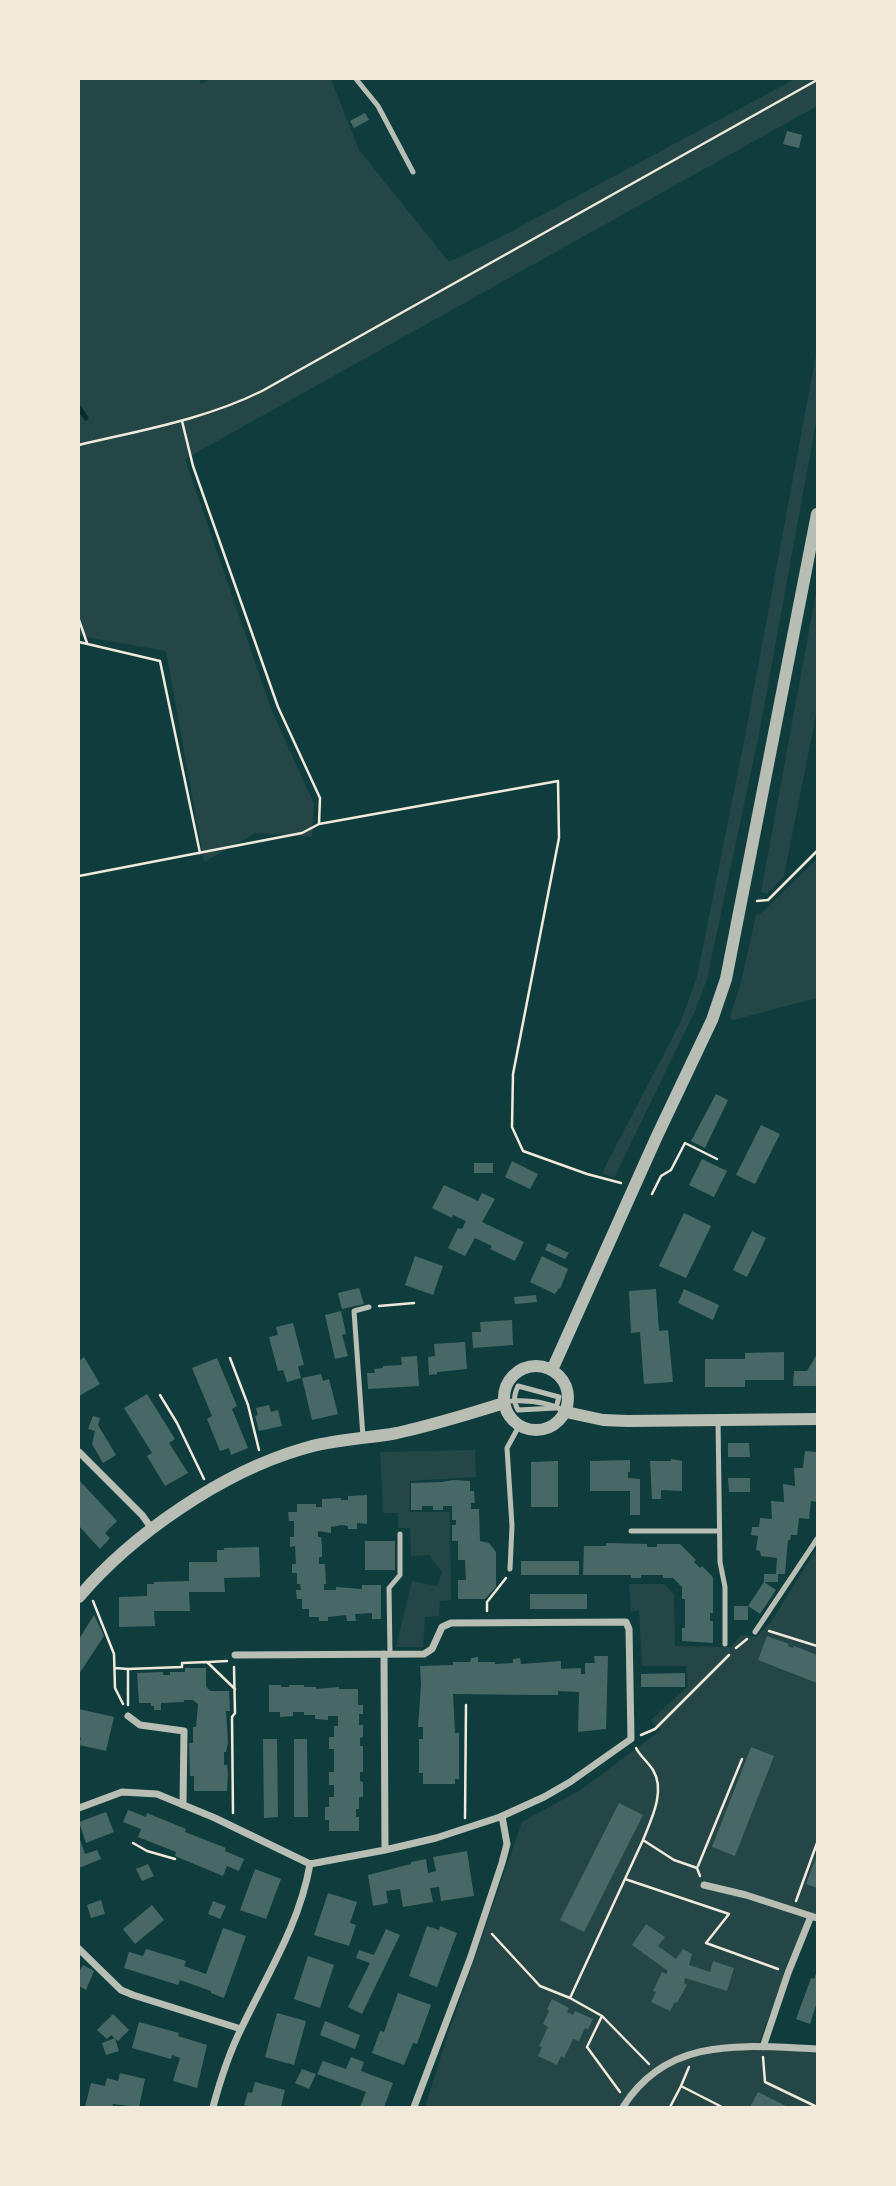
<!DOCTYPE html>
<html>
<head>
<meta charset="utf-8">
<style>
	body { margin:0 }
	#map { position:relative; width:896px; height:2186px; overflow:hidden; background:#0f3d3e; font-family:"Exo 2",sans-serif }
	canvas { display:block }
	.frame { position:absolute; inset:0; border:80px solid #f1e9da; pointer-events:none }
</style>
</head>
<body>
<div id="map">
<canvas width="896" height="2186"></canvas>
<div class="frame"></div>
</div>
<script>
const context = document.querySelector('canvas').getContext('2d');
context.lineJoin = 'round';
function fill(path, color) { context.fillStyle = color; context.fill(path, 'evenodd'); }
function strokePath(path, color, width, dash) { context.strokeStyle = color; context.lineWidth = width; context.lineCap = dash ? 'butt' : 'round'; context.setLineDash(dash || []); context.stroke(path); }
fill(new Path2D(`
	M79 79H198L202 84 210 79H331L359 150 449 262 499 238 795 79H817V106L185 459 271 709 314 804 312 837 256 833 204 862 166 651 79 636Z
	M817 349V417L759 734 707 979 695 1011 614 1178 602 1173 681 1021 697 977 746 731Z
	M817 587V710L784 876 767 894 761 892Z
	M817 859V998L733 1020 730 1017 741 982 756 915 760 914Z
	M475 1450 476 1477 410 1481 409 1512H450L451 1600 440 1601 439 1616 425 1617 423 1647H396L412 1581 437 1586 442 1572 429 1555 411 1556 410 1528H398V1513H383L380 1452Z
	M817 1548V1915L809 1912 757 2048 817 2052V2107H425L446 2040 522 1822 582 1789 661 1730 651 1720 688 1686 686 1666H642L639 1610 631 1612 629 1584H664L674 1594 675 1646 731 1647 741 1635 756 1637 771 1622Z`), '#244646');
strokePath(new Path2D(`
	M79 408 86 418`), '#0a2a2b', 5);
fill(new Path2D(`
	M365 113 369 120 354 128 350 121Z
	M787 131 802 135 799 148 783 144Z
	M716 1094 728 1100 705 1148 691 1141Z
	M761 1125 780 1134 755 1184 736 1175Z
	M702 1159 727 1171 714 1197 689 1185Z
	M512 1161 538 1174 530 1189 505 1177Z
	M474 1163H493V1173H474Z
	M444 1185 478 1201 482 1193 495 1199 482 1222 524 1242 515 1261 490 1249 492 1246 475 1238 465 1256 448 1248 458 1228 462 1229 466 1221 453 1215 452 1218 432 1208Z
	M684 1213 711 1226 686 1278 659 1266Z
	M752 1231 766 1238 747 1277 733 1270Z
	M548 1243 569 1253 565 1259 545 1250Z
	M415 1256 443 1266 433 1295 405 1285Z
	M542 1256 568 1269 560 1289 559 1288 555 1294 530 1282Z
	M359 1288 364 1304 342 1309 338 1293Z
	M656 1289 659 1331 668 1330 673 1382 644 1384 640 1332 631 1333 629 1291Z
	M684 1289 719 1305 713 1320 678 1303Z
	M536 1295 537 1302 515 1304 514 1297Z
	M341 1311 346 1334 342 1335 348 1356 335 1359 325 1315Z
	M512 1320 513 1345 473 1348 472 1332H481L480 1322Z
	M293 1323 304 1365 298 1366 301 1378 287 1382 283 1370 278 1371 269 1337 278 1335 276 1327Z
	M465 1342 467 1369 437 1372V1374L429 1375 428 1357 435 1356 434 1344Z
	M784 1352V1380H745V1387H705V1359H745V1353Z
	M817 1354V1386H793L794 1371H807Z
	M417 1356 419 1386 368 1389 367 1373H375L374 1369 383 1368V1366L402 1365 401 1357Z
	M84 1357 100 1384 79 1396V1361Z
	M217 1358 237 1406 232 1409 248 1448 231 1455 229 1448 220 1451 207 1419 212 1416 192 1368Z
	M321 1374 323 1381 329 1379 338 1414 312 1420 302 1378Z
	M147 1394 175 1439 169 1443 188 1473 165 1486 147 1456 152 1453 124 1408Z
	M269 1405 271 1412 278 1410 282 1426 259 1431 255 1416 258 1415 256 1408Z
	M93 1416 100 1418 98 1425 116 1455 103 1463 92 1444 95 1431 88 1429Z
	M728 1443H749L750 1457H728Z
	M805 1451 817 1452V1502L811 1501 809 1519 799 1518 797 1535H791L790 1540H788L785 1574H778V1582H764V1574H776L777 1558 761 1556 760 1551 756 1550 758 1536 751 1535 752 1527H759L760 1518 772 1519 771 1501 784 1502 783 1484 795 1486 794 1468H803Z
	M671 1459 682 1461V1491L661 1490V1499H652L650 1461H671Z
	M630 1460V1472H628V1478L640 1479V1515H630V1491H590V1461Z
	M558 1461V1507H531V1462Z
	M728 1478H750V1492H729Z
	M79 1480 117 1521 105 1533 110 1538 100 1549 79 1526Z
	M454 1480 470 1481V1491H474L475 1503H471V1509H479L480 1541 489 1543 496 1552V1587L485 1599H458V1580H466L465 1560H458V1541H452V1525H456V1520H452V1506H443V1510H433V1506H422V1510H411V1483L442 1482Z
	M367 1495V1524L357 1523V1529H348V1526L342 1525 331 1527V1533L318 1531V1537H321L322 1546V1557H319V1564H325L326 1584H324V1590H336V1587L362 1589V1585H381V1619H372V1613L355 1614 356 1621H347L346 1615 328 1617V1621H319V1617H309V1609H302V1599H297L296 1590H301L300 1584H297V1573H292V1564H296L295 1546 290 1547V1537H294V1521H289L288 1512H297V1504H316V1507H322V1499L341 1498V1500H348V1496Z
	M365 1541H395V1570H365Z
	M606 1543 647 1544V1547H657V1544H680L696 1560 694 1562 700 1568 702 1566 713 1577V1613H710V1621H713V1643L682 1641V1628H685V1599H682V1587L673 1578H663V1575H641V1578H631V1575H583L584 1546H606Z
	M259 1547 260 1577 224 1578 225 1592H189L190 1611H154L155 1626 119 1627V1597L147 1596V1584H154V1582L189 1581V1562H217V1550H224V1548Z
	M521 1561H579V1575H521Z
	M764 1582 776 1590 760 1614 748 1606Z
	M530 1594H587V1609H530Z
	M734 1606H748V1620H734Z
	M94 1615 104 1636 79 1674V1639Z
	M767 1636 789 1644 788 1646 793 1648 794 1646 817 1655V1683L758 1660Z
	M594 1656H608L606 1729 578 1732 579 1692 558 1691V1695H538L453 1694 455 1733H459V1779H455V1784H423V1773H419V1739H423V1727H418L421 1685 420 1666 453 1665V1662H470L471 1658 478 1657V1662H495V1664L513 1663V1659L520 1658 521 1664 561 1661V1669L581 1668V1674H585V1663H595Z
	M185 1668H206V1686L208 1689 211 1691H229L230 1711H226L228 1743 226 1752H224V1765H227L228 1774 227 1791H194V1776H190L189 1743H193V1727H196L198 1704 193 1700H184V1702L161 1703V1710H154V1706H151V1703H139L137 1673 163 1672V1675H170V1672H185Z
	M685 1673V1687H641V1674Z
	M269 1685H281V1687H289V1685H304V1687H316V1689L339 1687V1689H358V1705H363V1714H359V1725H363V1737L360 1738V1746H363V1772H360V1781L363 1782V1797H359V1809H356V1817H359V1831H329V1820H325V1807H329V1797H334V1785H329V1772H334V1749H329V1737H334V1726H338V1716H328V1720L315 1719V1715H304V1712H293V1716L280 1717V1712H269Z
	M79 1709 114 1717 106 1751 79 1745 81 1738 79 1737Z
	M263 1739H277L278 1817 264 1818Z
	M294 1739H307L308 1817H294Z
	M751 1747 774 1756 735 1856 712 1847Z
	M619 1803 643 1815 584 1932 560 1920Z
	M128 1810 146 1817 147 1813 186 1829 185 1832 226 1848 225 1851 244 1859 239 1871 227 1866 223 1876 175 1856 176 1852 138 1837 141 1829 123 1822Z
	M106 1812 114 1832 86 1843 79 1822Z
	M79 1837 85 1854 97 1850 101 1859 79 1868Z
	M467 1851 474 1896 441 1901 439 1887 430 1888 433 1902 403 1907 400 1889 386 1891 388 1903 373 1906 368 1875 411 1864V1862L426 1859 428 1873 436 1871 433 1857Z
	M817 1855V1888L806 1884Z
	M148 1864 154 1876 142 1881 136 1869Z
	M255 1869 281 1879 266 1919 240 1910Z
	M328 1893 357 1902 350 1923 356 1925 349 1946 314 1935Z
	M101 1900 105 1914 91 1918 87 1905Z
	M213 1901 226 1906 220 1919 208 1914Z
	M152 1905 164 1920 135 1944 123 1929Z
	M646 1924 665 1937 658 1946 676 1959 683 1949 692 1954 689 1965 710 1972 713 1961 734 1968 727 1991 685 1978 684 1983 687 1985 677 2003 675 2002 670 2011 651 2002 656 1992 653 1991 662 1972 666 1974 668 1971 632 1945Z
	M427 1926 439 1930 440 1926 457 1933 437 1987 409 1976Z
	M223 1928 246 1936 224 1998 211 1993V1991L180 1980 178 1985 124 1968 129 1952 143 1956 146 1949 186 1961 184 1966 206 1974Z
	M386 1929 400 1935 362 2014 348 2007 370 1963 356 1958 359 1950 374 1955Z
	M308 1956 334 1965 320 2008 294 1999Z
	M83 1965 94 1971 86 1990 79 1986V1972Z
	M817 1971V2002L810 2024 796 2019 811 1978 814 1979Z
	M398 1993 431 2005 417 2044 413 2043 404 2065 372 2053 380 2031 384 2032Z
	M552 1999 569 2008 567 2012 573 2015 575 2011 593 2019 588 2029 585 2028 579 2041 573 2039 564 2058 561 2056 557 2065 538 2056 542 2047 539 2046 548 2027 543 2024 549 2011 547 2009Z
	M277 2013 306 2021 294 2065 265 2057Z
	M113 2014 129 2030 118 2041 111 2035 107 2039 97 2030Z
	M325 2021 360 2035 355 2049 320 2035Z
	M139 2022 179 2033 178 2036 207 2045 197 2088 173 2081 180 2058 172 2055 171 2059 132 2048Z
	M115 2038 119 2051 106 2055 102 2043Z
	M351 2057 364 2062 361 2071 393 2083 384 2107H360L366 2092 317 2074 323 2061 346 2069Z
	M302 2069 316 2074 309 2089 295 2083Z
	M120 2073 145 2079 139 2107 113 2104 112 2107H85L91 2083 105 2086 107 2078 118 2081Z
	M255 2082 285 2090 281 2107H254L244 2105 248 2092 252 2093Z
	M758 2092 788 2107H750Z`), '#486865');
strokePath(new Path2D(`
	M182 421 193 466 278 707 320 798 319 824
	M79 445C142 430 203 420 262 391L817 80
	M79 620 87 643
	M79 642 160 661 200 853
	M79 876 302 833 319 824 558 781 559 838 513 1074 512 1127 523 1151 587 1174 621 1183
	M757 901 768 900 817 851
	M652 1194 661 1176 671 1170 685 1143 717 1159
	M379 1306 414 1303
	M230 1358 248 1405 259 1450
	M160 1395 177 1423 204 1479
	M93 1601 114 1654 115 1688 123 1704
	M487 1611V1602L506 1578
	M769 1631 817 1646
	M736 1648 747 1639
	M209 1662 227 1661
	M115 1668 128 1669V1705
	M128 1669 182 1667V1663L207 1662 235 1689
	M641 1735 655 1729 729 1655
	M636 1748C640 1756 648 1762 653 1770 666 1791 651 1820 643 1840L674 1860 697 1868 700 1876
	M233 1813 232 1717 235 1713 234 1667
	M465 1818 466 1705
	M133 1843 147 1851 175 1859
	M698 1866 742 1759
	M625 1879 729 1914 706 1943 778 1969
	M796 1901 817 1843
	M492 1934 540 1986 570 1998 602 2016 649 2064
	M570 1998 643 1840
	M602 2016 587 2047 620 2092
	M763 2057 765 2082 817 2107
	M681 2086 689 2067
	M670 2107 681 2086 722 2107`), '#f1e9da', 2.5);
strokePath(new Path2D(`
	M356 79 378 106 413 172
	M518 1386 559 1397 556 1408 518 1410C513 1401 514 1395 518 1386Z
	M512 1401C531 1400 549 1402 566 1412
	M718 1420 720 1562 725 1587V1644
	M363 1437 354 1311 369 1307
	M631 1531H719
	M510 1569 512 1526 507 1448 519 1426
	M755 1632 817 1539
	M390 1654 389 1588 400 1575V1534`), '#b8beb3', 5);
strokePath(new Path2D(`
	M79 1452 142 1515 152 1529
	M384 1654 385 1850
	M128 1716 140 1725 184 1731 183 1805
	M79 1808 122 1792 157 1794 215 1818 310 1864 385 1850 436 1838 500 1817 544 1797 570 1782 631 1739 629 1629 626 1622 451 1623 442 1627 432 1649 424 1654 235 1655
	M704 1885 746 1895 817 1918
	M79 1949 121 1990 133 1995 241 2029
	M763 2047 788 1973 811 1916
	M213 2107C220 2081 230 2051 242 2027 268 1973 300 1923 310 1864
	M414 2107 470 1959 502 1863 507 1844 502 1816
	M623 2107C668 2035 744 2046 817 2049`), '#b8beb3', 7);
strokePath(new Path2D(`
	M504 1398a32 32 0 1 1 64 0a32 32 0 1 1-64 0Z
	M552 1370 657 1136 712 1020 726 979 817 514
	M566 1412 603 1420 628 1421 817 1419
	M79 1597C132 1534 223 1472 302 1449 333 1439 365 1439 397 1433 433 1425 469 1414 504 1403`), '#b8beb3', 12);
</script>
</body>
</html>
